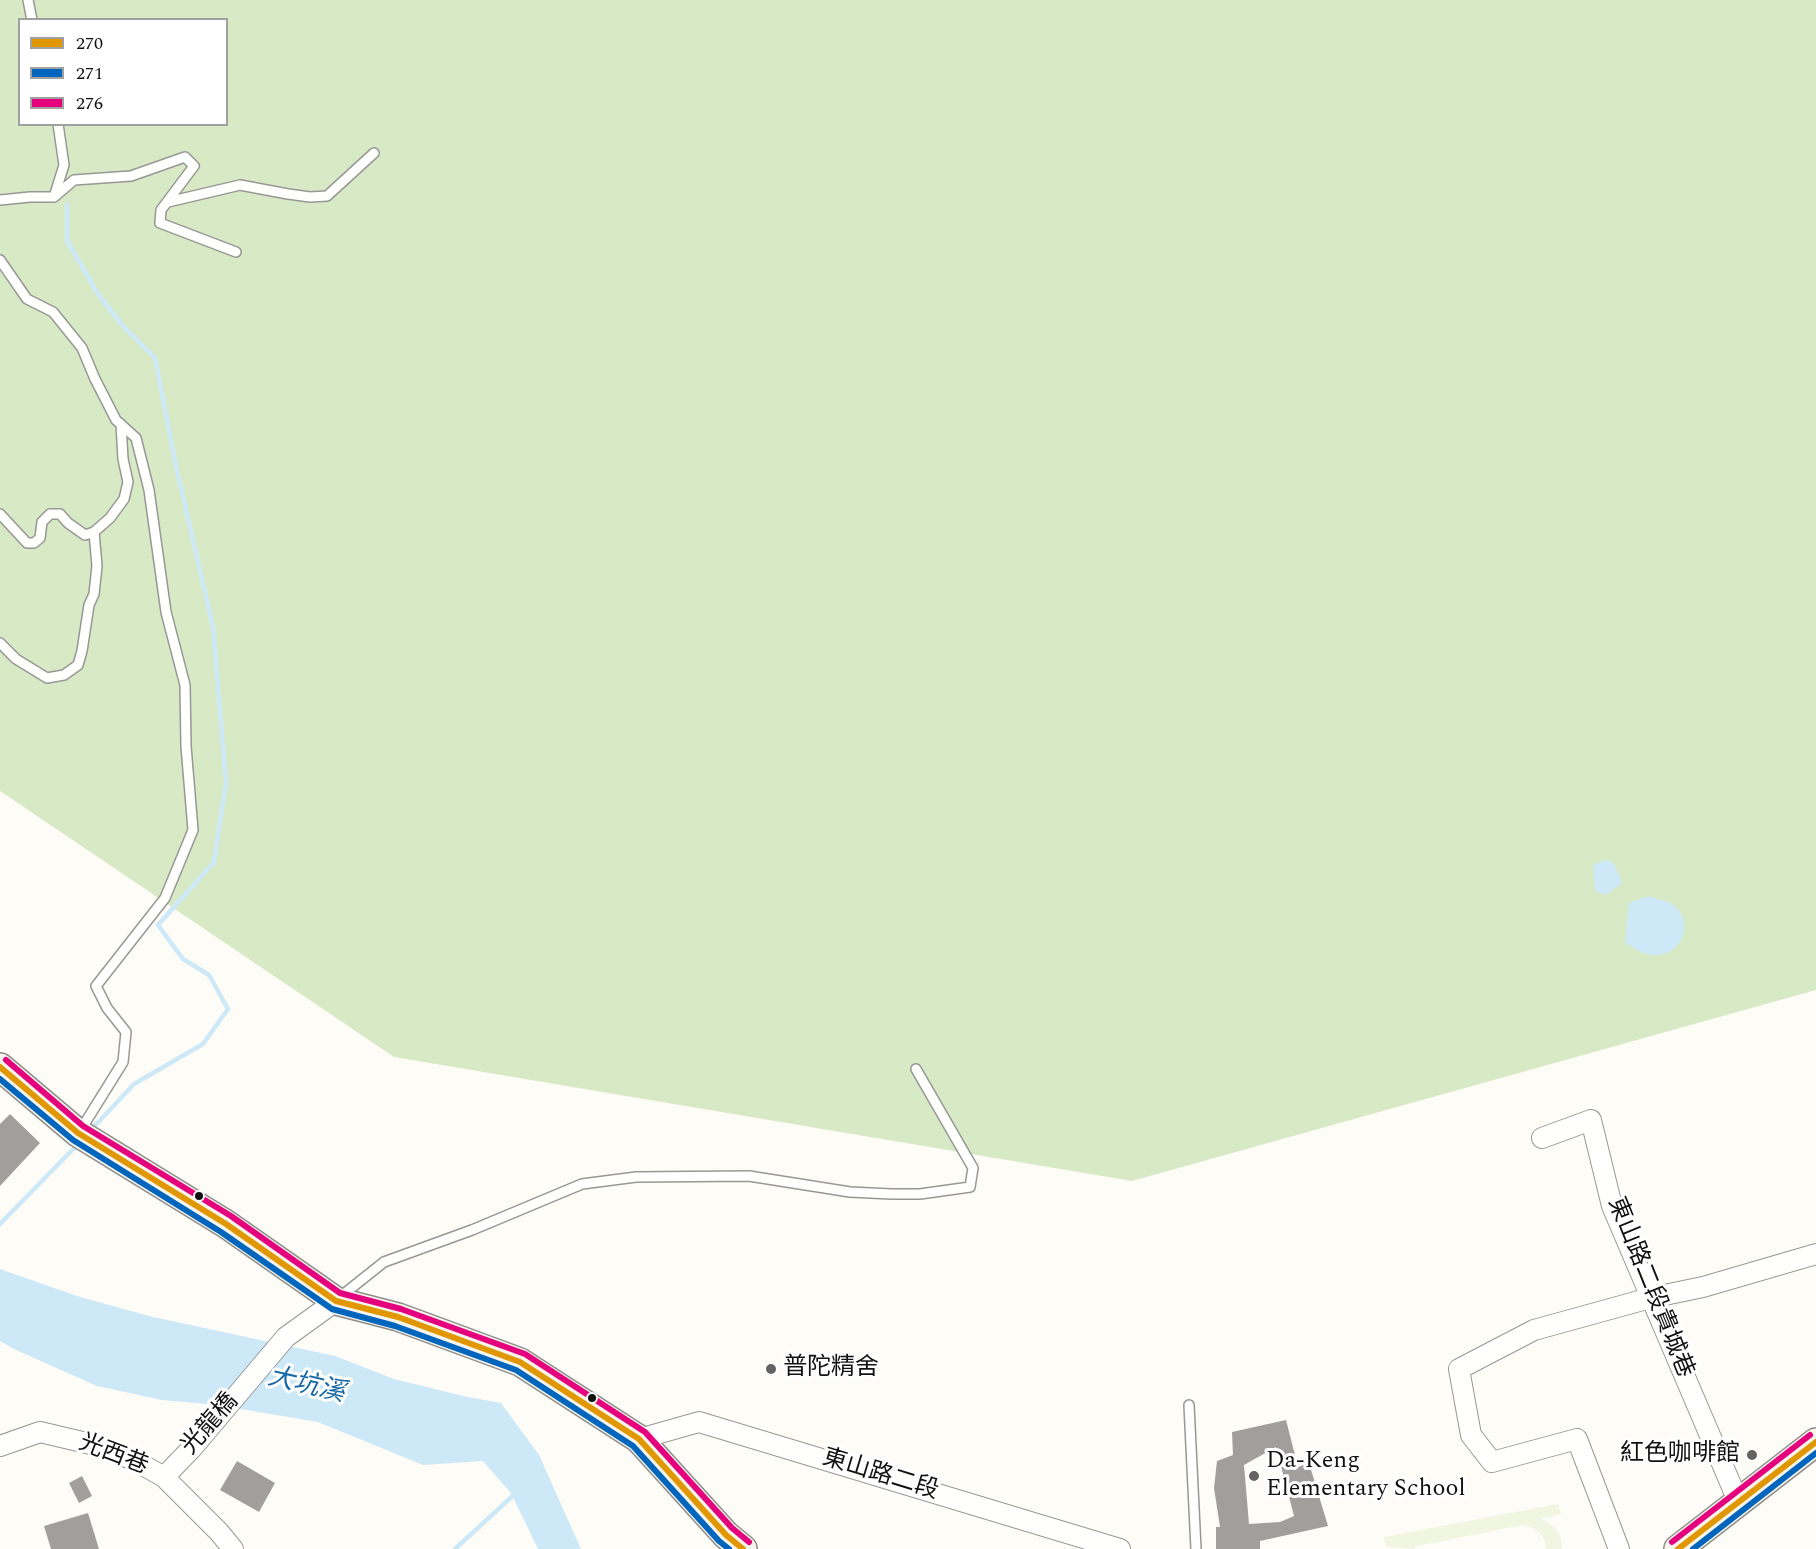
<!DOCTYPE html>
<html>
<head>
<meta charset="utf-8">
<style>
	body { margin:0 }
	#map { position:relative; width:1816px; height:1549px; overflow:hidden; background:#fdfcf7; font-family:Spectral,serif }
	canvas { display:block }
	.legend { position:absolute; left:18px; top:18px; width:210px; height:108px; box-sizing:border-box; background:#fff; border:2px solid #a0a0a0; margin:0; padding:8px 10px; list-style:none; font-size:18px; color:#111 }
	.legend li { display:flex; align-items:center; gap:12px; height:30px }
	.legend b { width:30px; border:2px solid #a0a0a0 }
</style>
</head>
<body>
<div id="map">
<canvas width="1816" height="1549"></canvas>
<ul class="legend">
<li><b style="height:8px;background:#e09702"></b>270</li>
<li><b style="height:8px;background:#0065bd"></b>271</li>
<li><b style="height:8px;background:#e5007d"></b>276</li>
</ul>
</div>
<script>
const context = document.querySelector('canvas').getContext('2d');
context.lineJoin = 'round';
function fill(path, color) { context.fillStyle = color; context.fill(path, 'evenodd'); }
function strokePath(path, color, width, dash) { context.strokeStyle = color; context.lineWidth = width; context.lineCap = dash ? 'butt' : 'round'; context.setLineDash(dash || []); context.stroke(path); }
function write(font, color, halo, rows, align = 'center') {
  context.font = font + ' Spectral,"Noto Sans TC",serif'; context.lineWidth = 6; context.setLineDash([]); context.textBaseline = 'middle'; context.strokeStyle = halo; context.fillStyle = color; for (const [text, x, y, turn = 0] of rows) {
    context.save(); context.translate(x, y); context.rotate((+turn || 0) * Math.PI / 180); context.textAlign = isNaN(turn) ? turn : align; if (halo) context.strokeText(text, 0, 0); context.fillText(text, 0, 0); context.restore();
  }
}
fill(new Path2D(`
	M0 0H1816V990L1132 1181 394 1057 0 791ZM20 20H226V124H20Z`), '#d8eac5');
fill(new Path2D(`
	M1558 1504 1561 1514 1541 1519C1555 1526 1562 1533 1562 1549H1546C1545 1534 1537 1527 1522 1525L1417 1546 1413 1549 1386 1547 1384 1537Z`), '#f0f6e1');
fill(new Path2D(`
	M1605 860 1613 862 1622 883 1606 895 1595 891 1593 865Z
	M1649 896C1656 899 1669 901 1675 906 1695 925 1681 956 1654 955 1644 955 1633 948 1625 942L1629 903Z
	M0 1269 80 1297 153 1317 335 1356 394 1379 463 1396 501 1403 539 1455 581 1549H538L511 1493 483 1461 423 1465 318 1422 217 1405 162 1400 97 1386 14 1349 0 1341Z`), '#cde8f7');
strokePath(new Path2D(`
	M67 204V241L98 294 122 325 155 358 176 466 213 627 226 783 214 862 158 925 183 959 209 975 228 1009 203 1044 134 1084 91 1130
	M0 1224 79 1143
	M455 1549 517 1492`), '#cde8f7', 4.5);
fill(new Path2D(`
	M10 1114 40 1143 0 1186V1124Z
	M1286 1420 1298 1467 1309 1463 1328 1526 1260 1541V1549H1216V1527H1220L1214 1488 1217 1461 1233 1455 1232 1432ZM1276 1447 1294 1516 1280 1522 1249 1524 1244 1465Z
	M237 1461 275 1483 259 1512 220 1490Z
	M82 1476 92 1496 79 1503 69 1483Z
	M88 1513 99 1549H51L44 1526Z`), '#a19f9c');
const lane = new Path2D(`
	M28 0 32 20
	M54 197 64 165 58 124
	M0 200 30 197H54L74 180 131 176 185 157 194 166 161 210 160 223 236 252
	M168 202 240 185 288 194 310 197 327 196 374 153
	M0 260 27 299 53 312 82 348 95 379 116 420 136 438 149 490 166 612 185 685 186 746 193 830 165 898 96 986 107 1008 126 1032 123 1062 80 1131
	M0 514 27 543H34L40 538 42 522 50 514H60L68 523 85 535 94 532 110 518 124 499 128 482 123 459 121 424
	M0 643 16 659 47 678 64 675 78 665 82 651 89 605 94 594 97 566 94 532
	M340 1297 384 1262 472 1230 582 1184 636 1177 749 1176 850 1192 891 1194H920L970 1187 973 1168 916 1069
	M1189 1405 1196 1549`);
const street = new Path2D(`
	M1542 1138 1591 1120 1612 1206 1738 1501
	M639 1439 699 1422 1120 1549
	M0 1446 40 1432 95 1445 134 1460 164 1477 219 1532 233 1549
	M164 1477 193 1447 286 1337 336 1301
	M1619 1549 1577 1439 1492 1462 1471 1435 1459 1369 1534 1330 1650 1298 1703 1287 1816 1254`);
const secondary = new Path2D(`
	M0 1067 78 1133 226 1224 336 1301 398 1317 520 1362 639 1439 726 1535 743 1549
	M1678 1549 1816 1442`);
strokePath(lane, '#979795', 12);
strokePath(street, '#979795', 22);
strokePath(secondary, '#8e8d8b', 30);
strokePath(lane, '#fffffe', 9);
strokePath(street, '#fffffe', 20);
strokePath(secondary, '#f6f4eb', 27);
strokePath(new Path2D(`
	M0 1067 78 1133 226 1224 336 1301 398 1317 520 1362 639 1439 726 1535 743 1549
	M1678 1549 1816 1442`), '#e09702', 6);
strokePath(new Path2D(`
	M0 1079 73 1140 221 1232 332 1309 395 1326 516 1370 633 1446 719 1541 729 1549
	M1693 1549 1816 1453`), '#0065bd', 6);
strokePath(new Path2D(`
	M6 1060 83 1126 231 1216 340 1293 401 1309 525 1354 645 1432 732 1528 749 1542
	M1672 1542 1810 1435`), '#e5007d', 6);
for (const [x, y, r, color] of [
	[199,1196,5,"#111"],
	[771,1369,6,"#646362"],
	[592,1398,5,"#111"],
	[1752,1455,6,"#646362"],
	[1254,1476,6,"#646362"]
]) { const dot = new Path2D(); dot.arc(x, y, r, 0, 2 * Math.PI); context.fillStyle = color; context.fill(dot); strokePath(dot, '#fff', 2); }
write('24px', '#111', '#fff', [
	["東山路二段貴城巷",1649,1288,68],
	["光龍橋",211,1425,-49],
	["光西巷",113,1456,21],
	["東山路二段",880,1476,17]
]);
write('24px', '#111', '#fff', [
	["普陀精舍",783,1369],
	["紅色咖啡館",1740,1455,"right"],
	["Da-Keng",1266,1462],
	["Elementary School",1266,1490]
], 'left');
write('italic 26px', '#1768a6', '#fff', [
	["大坑溪",306,1387,13]
]);
</script>
</body>
</html>
